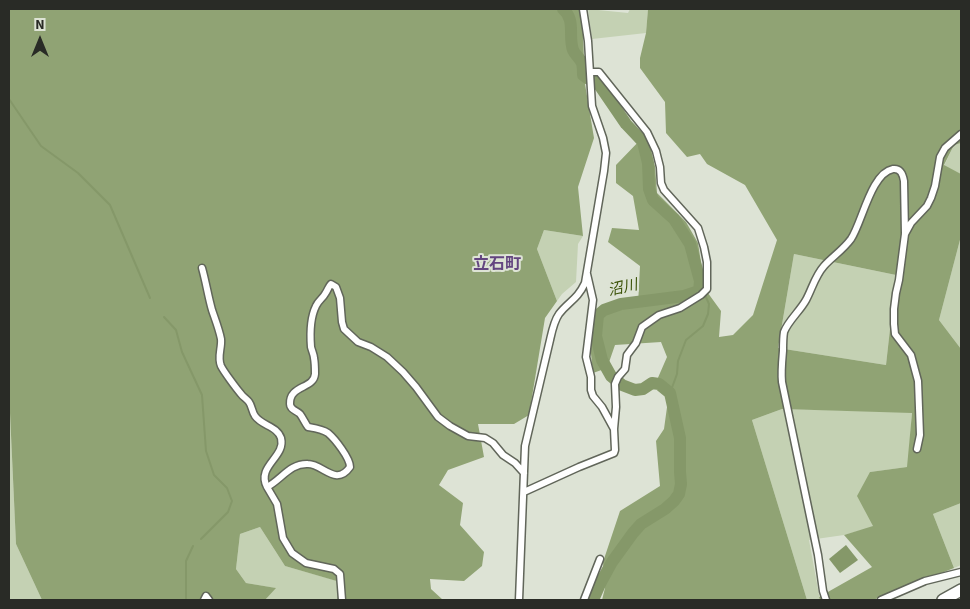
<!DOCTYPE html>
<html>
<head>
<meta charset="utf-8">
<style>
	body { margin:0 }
	#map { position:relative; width:970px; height:609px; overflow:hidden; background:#dde3d5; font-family:"Source Sans 3",sans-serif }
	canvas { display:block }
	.frame { position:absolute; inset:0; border:10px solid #292b26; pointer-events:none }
	.north { position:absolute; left:15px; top:15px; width:50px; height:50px; -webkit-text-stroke:4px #dde3d5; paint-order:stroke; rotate:0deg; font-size:14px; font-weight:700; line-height:20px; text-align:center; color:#292b26 }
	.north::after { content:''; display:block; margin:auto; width:18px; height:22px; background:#292b26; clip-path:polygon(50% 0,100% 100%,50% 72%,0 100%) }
</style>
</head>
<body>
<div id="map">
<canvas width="970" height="609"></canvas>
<div class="frame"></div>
<div class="north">N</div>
</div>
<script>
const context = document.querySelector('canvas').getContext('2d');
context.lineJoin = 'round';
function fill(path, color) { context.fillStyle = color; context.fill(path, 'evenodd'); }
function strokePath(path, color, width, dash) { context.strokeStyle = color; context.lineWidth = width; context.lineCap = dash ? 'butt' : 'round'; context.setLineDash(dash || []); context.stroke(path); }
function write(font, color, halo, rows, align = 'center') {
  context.font = font + ' "Source Sans 3","Noto Sans JP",sans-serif'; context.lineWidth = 4; context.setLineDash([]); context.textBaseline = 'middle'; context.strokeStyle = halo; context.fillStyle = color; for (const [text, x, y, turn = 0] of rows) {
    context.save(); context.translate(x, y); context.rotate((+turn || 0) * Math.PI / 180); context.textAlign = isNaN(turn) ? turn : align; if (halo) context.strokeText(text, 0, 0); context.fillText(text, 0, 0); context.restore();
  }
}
fill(new Path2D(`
	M588 9 628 13 630 9H648L646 33 592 39Z
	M961 143V174L944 166 954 145Z
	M544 230 583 236 578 244 576 282 562 294 557 301 537 249Z
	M961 236V349L939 320Z
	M794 254 896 275 886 365 778 348Z
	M782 409 912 412 908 467 870 472 873 527 844 535 809 540 820 600H807L752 420Z
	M9 412 10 413 16 544 42 600H9Z
	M961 503V565L954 568 933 514Z
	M260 527 285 566 341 582 337 600H265L275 588 246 583 236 569 240 534Z`), '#c4d1b3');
fill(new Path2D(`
	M9 9H582L585 84 594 138 578 187 583 236 544 230 537 249 557 301 545 318 529 415 514 424H478L484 457 448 470 439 485 463 503 460 525 484 552 482 566 464 581 430 579 431 589 443 600H337L340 582 285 566 260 527 240 534 236 569 246 583 276 588 265 600H42L16 544 10 413 9 412Z
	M648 9H961V143L954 145 944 165 961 174V236L939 320 961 349V503L933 514 954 568 873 600H820L819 597 872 567 844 535 873 526 857 496 870 472 907 467 912 413 782 409 752 420 807 600H602L605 588 603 562 620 511 660 486 656 441 664 429 668 400 657 380 667 357 661 342 615 345 607 368 593 373 590 344 593 317 638 305 640 266 608 242 612 228 639 230 633 196 616 183V165L643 137 655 166 657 193 686 222 698 243 705 289 721 311 719 337 733 335 753 315 777 240 745 185 707 164 700 154 687 157 666 133 665 102 640 68V58L646 33ZM794 254 896 275 886 365 778 348Z`), '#90a374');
fill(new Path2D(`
	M846 545 858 560 840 573 829 559Z`), '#859869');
strokePath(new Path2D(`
	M9 99 41 146 78 173 110 205 150 298
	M164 317 176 330 182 352 202 395 206 451 214 475 227 488 232 501 228 512 201 539
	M670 393 677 374 678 361 686 340 703 326 708 314 709 304 705 295
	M186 600V561L193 546`), '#859869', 2);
strokePath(new Path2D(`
	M563 9C576 20 568 36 573 50 575 55 580 58 582 63 583 66 583 71 583 75L587 78 598 83 626 124 643 142 648 163 649 189 653 200 674 219 690 244 700 281 699 291 684 296 621 304 604 310 598 315 596 336 602 360 611 376 622 385 635 390 643 389 652 383 659 384 670 393 680 438V472L681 484 679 494 674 501 665 509 641 524 633 533 612 562 600 584 593 600`), '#859869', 12);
const street = new Path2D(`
	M905 234 911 223 927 206 931 198 935 186 940 157 945 148 961 134
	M202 268C206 282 208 296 212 310 215 319 219 329 221 339 222 348 217 357 221 366 224 372 236 388 241 394 243 397 247 399 249 402 252 406 252 412 255 416 262 426 277 426 281 438 286 457 256 466 267 487 281 480 290 463 308 464 323 464 336 487 350 467 350 458 335 439 328 433 322 429 314 428 308 427 305 423 303 418 300 414 296 410 290 410 290 404 289 385 314 389 315 374 315 369 315 363 314 358 314 355 312 351 311 347 310 334 310 318 316 306 318 301 323 298 325 294 328 290 328 287 331 284L336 287 340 298 342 322 344 329 358 342 371 347 387 357 403 372 416 387 438 417 450 426 468 436 485 438 493 443 503 455 515 463 524 473
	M587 274 593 300 586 357 591 377V390L593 396 602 407 614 429
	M267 487 277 504 283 538 292 553 306 563 334 569 340 574 342 600
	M524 492 579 467 614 453 615 450 614 429 616 407 615 384 618 377 625 369 627 355 636 343 642 327 659 315 680 308 701 295 707 289V262L704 247 698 228 664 190 661 183 660 167 656 151 647 132 599 72H590
	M204 600 206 596 209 600
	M519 600 525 446 550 340C552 331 554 321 559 314 569 301 577 300 585 283L604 171 606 153 603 138 592 106 588 41 583 9
	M584 600 600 559
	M826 600 823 591 818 555 782 382C781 372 782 362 783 351 783 345 783 338 784 332 788 321 800 311 806 300 812 289 815 276 824 266 832 257 843 250 851 239 862 223 871 173 893 169 901 168 903 175 904 181L905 234 899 280 896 293 894 309V324L895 334 911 355 918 381 920 435 917 449
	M881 600 925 581 961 572`);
const highway = new Path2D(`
	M943 600 961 590`);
strokePath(street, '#61665a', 9);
strokePath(highway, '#61665a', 14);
strokePath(street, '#fff', 6);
strokePath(highway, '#fff', 11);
write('italic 15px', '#3c5308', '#dde3d5', [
	["沼川",623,289,-13]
]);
write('bold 16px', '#634580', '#dde3d5', [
	["立石町",497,265]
]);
</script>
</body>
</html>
